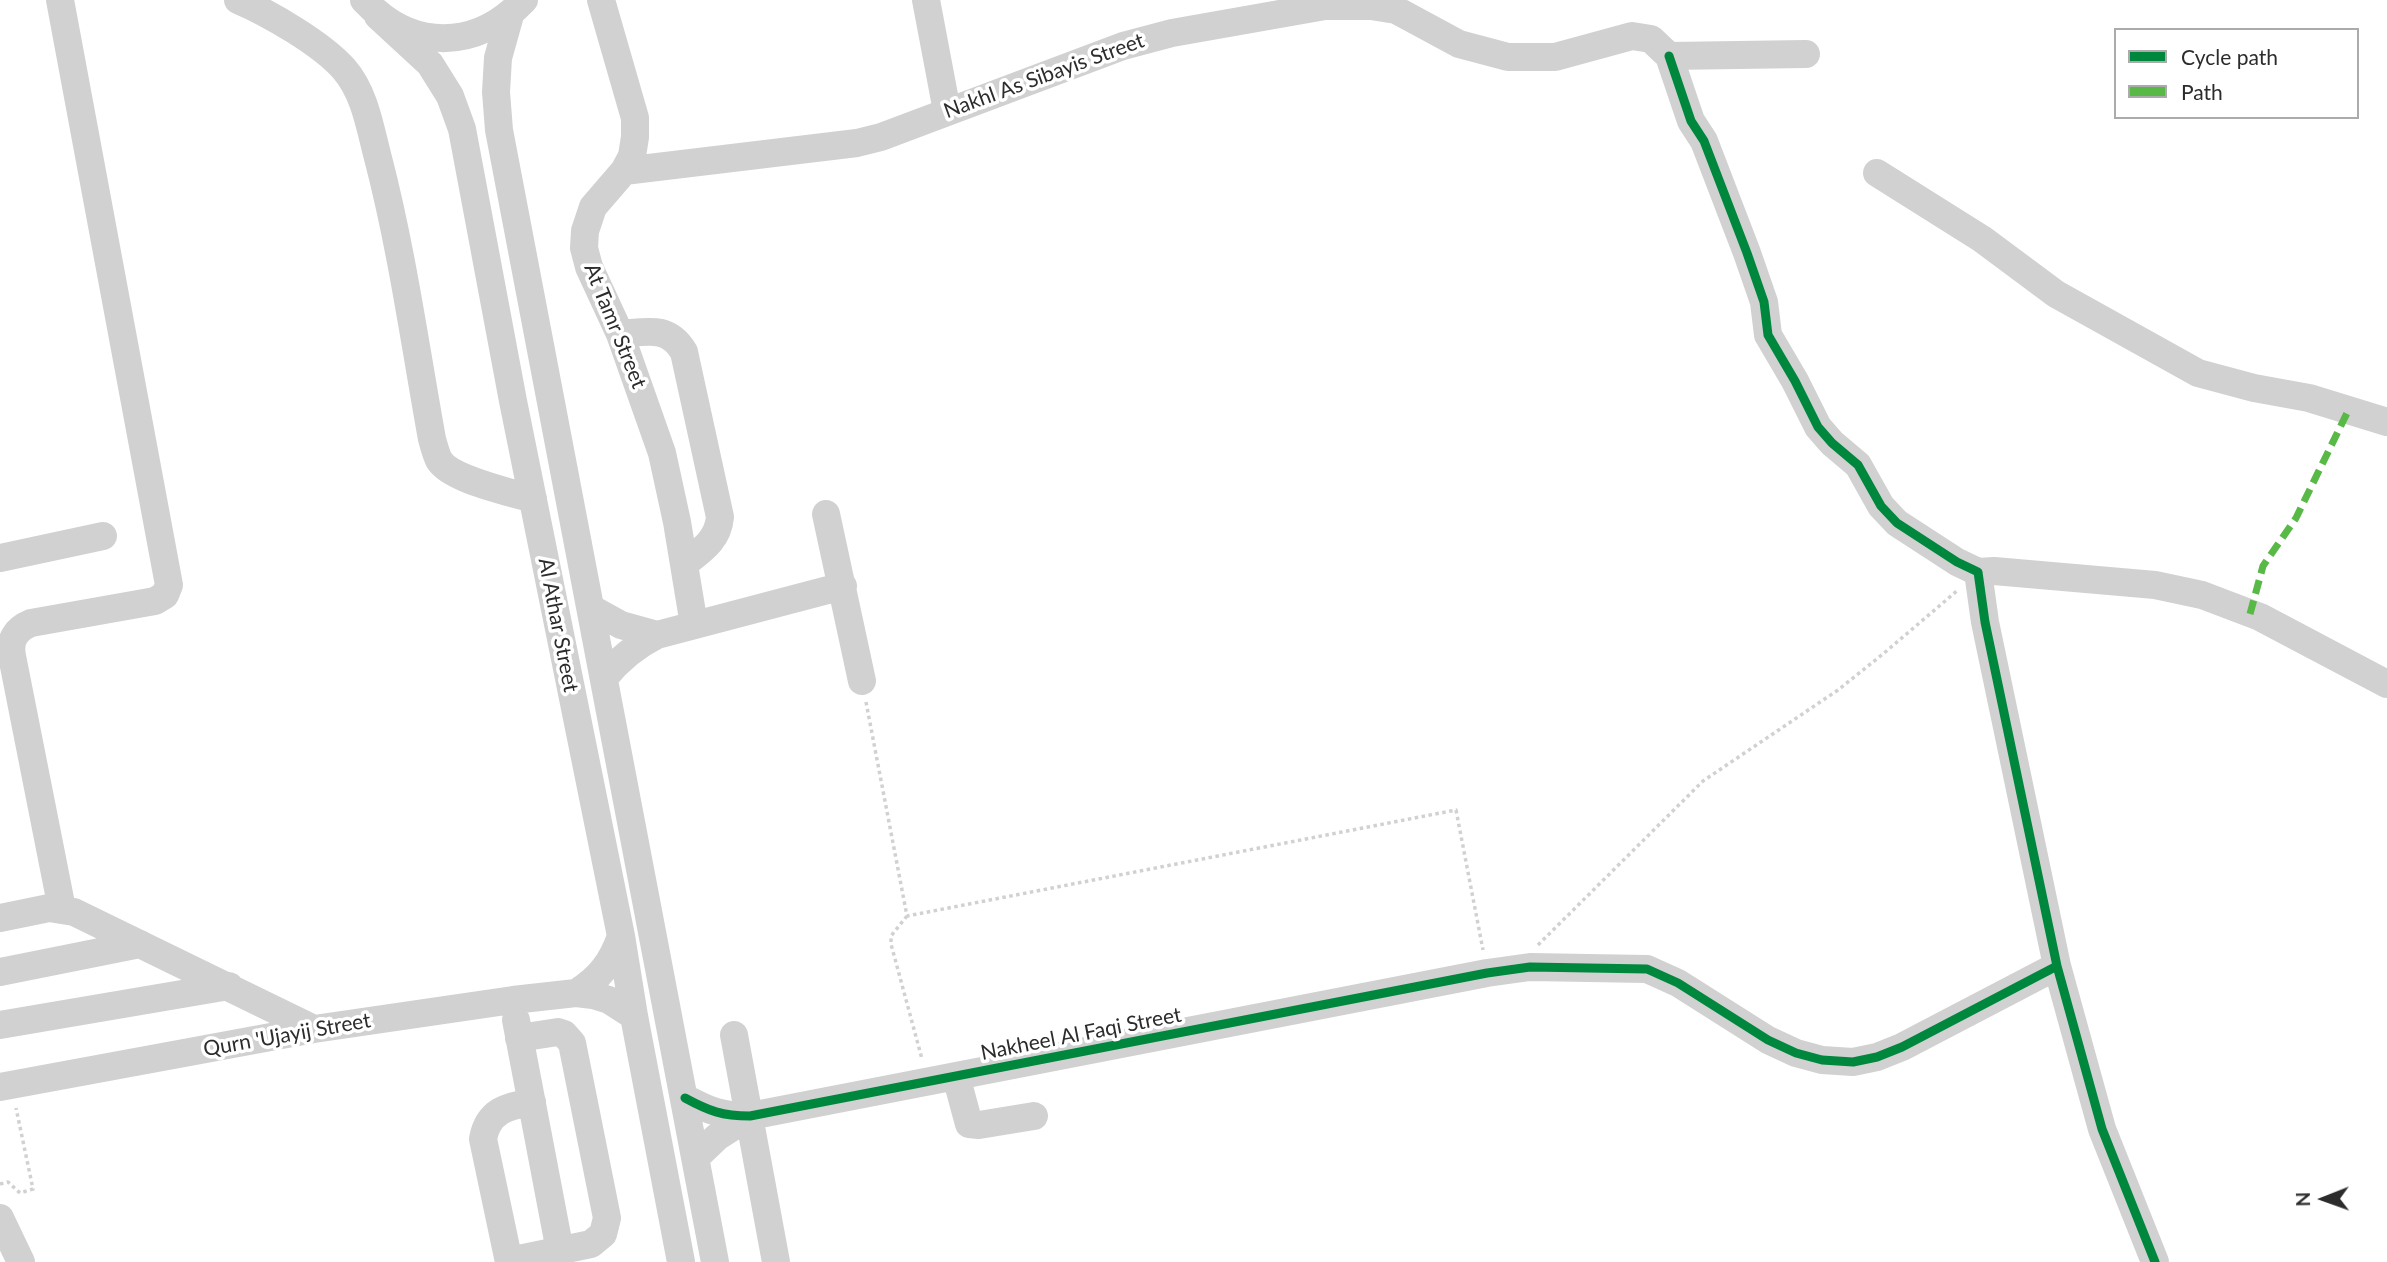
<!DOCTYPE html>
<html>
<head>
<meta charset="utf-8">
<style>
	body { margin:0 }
	#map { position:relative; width:2387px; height:1262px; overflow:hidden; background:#fff; font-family:Lato,sans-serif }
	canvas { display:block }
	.legend { position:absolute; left:2114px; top:28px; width:245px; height:91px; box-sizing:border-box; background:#fff; border:2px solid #ababab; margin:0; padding:9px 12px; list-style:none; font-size:21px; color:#2c2c2c }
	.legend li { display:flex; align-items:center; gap:14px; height:35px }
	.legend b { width:35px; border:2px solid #ababab }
	.north { position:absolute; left:2289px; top:1164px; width:70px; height:70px; -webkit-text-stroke:5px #fff; paint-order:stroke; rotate:269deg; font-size:19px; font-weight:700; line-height:28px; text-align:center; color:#2c2c2c }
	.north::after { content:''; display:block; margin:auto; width:24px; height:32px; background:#2c2c2c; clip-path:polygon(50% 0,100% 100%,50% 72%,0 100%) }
</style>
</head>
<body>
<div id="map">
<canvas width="2387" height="1262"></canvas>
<ul class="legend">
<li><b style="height:9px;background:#00873e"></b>Cycle path</li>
<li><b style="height:9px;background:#58b947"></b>Path</li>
</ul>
<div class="north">N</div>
</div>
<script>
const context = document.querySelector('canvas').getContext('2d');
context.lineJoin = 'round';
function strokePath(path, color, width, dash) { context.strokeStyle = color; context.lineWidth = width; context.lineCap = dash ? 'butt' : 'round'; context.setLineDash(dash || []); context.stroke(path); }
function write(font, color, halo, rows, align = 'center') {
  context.font = font + ' Lato,sans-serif'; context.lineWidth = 7; context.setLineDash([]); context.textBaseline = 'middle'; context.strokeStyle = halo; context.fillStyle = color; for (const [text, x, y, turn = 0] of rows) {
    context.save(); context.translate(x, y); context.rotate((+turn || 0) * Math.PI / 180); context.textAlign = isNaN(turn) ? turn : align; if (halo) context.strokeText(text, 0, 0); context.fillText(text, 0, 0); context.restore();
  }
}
strokePath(new Path2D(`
	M866 702 907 916 1456 810 1483 950
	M907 916 891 936V944L922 1059
	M1538 945 1703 781 1838 690 1883 654 1958 590
	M0 1184 8 1182 20 1193 33 1189 16 1108`), '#d1d1d1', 3.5, [3.5, 3.5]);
strokePath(new Path2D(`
	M60 0 169 585 165 595 155 601 31 623C16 629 9 640 12 656L62 909
	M238 0C269 13 322 44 344 69 365 93 370 128 378 158 402 250 415 345 432 439 434 446 436 454 439 460 451 480 511 492 533 499
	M364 0C411 51 476 51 524 0
	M601 0 635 118V137L632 156 624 171 593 207 585 231 584 248 589 267 620 334 662 453 677 522 694 625
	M926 0 947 111
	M510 15 498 58 496 92 499 130 715 1262
	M378 16 430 64 450 96 462 129 513 401 621 936 634 1016 681 1262
	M1669 56 1691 121 1704 141 1747 253 1764 302 1768 335 1795 381 1818 427 1832 443 1858 465 1881 506 1897 523 1957 562 1978 572 1985 622 2057 966 2102 1129 2155 1262
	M624 171 857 143 881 137 1123 46 1172 33 1325 6H1371L1396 10 1459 44 1508 57H1555L1632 36 1651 39 1669 56 1806 54
	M1877 173 1982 239 2056 294 2198 373 2254 388 2309 398 2387 422
	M620 334C647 332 668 325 684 352L720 517C718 540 702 550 684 564
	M826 514 862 681
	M0 558 103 536
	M1978 572 1994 571 2155 585 2202 595 2260 617 2387 684
	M592 609 621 625 657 635
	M604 678C619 659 635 646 657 635L843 586
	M0 918 49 908 74 912 314 1029
	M0 972 140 944
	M576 993C600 978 612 962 621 936
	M516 1020 560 1251
	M0 1025 229 986
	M734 1035 776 1262
	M956 1076 969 1124 979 1125 1034 1116
	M0 1087 314 1029 513 1000 576 993 593 995 609 1000 634 1016
	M685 1098C709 1111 722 1116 750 1116L1487 973 1530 967 1647 969 1678 983 1768 1040 1796 1053 1822 1060 1853 1062 1877 1057 1902 1047 2057 966
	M696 1157 717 1137 750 1116
	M0 1218 21 1262
	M509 1261 591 1244 603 1234 607 1218 572 1043 564 1034 558 1032 519 1038
	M509 1262 483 1139C488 1111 507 1106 532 1102`), '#d1d1d1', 28);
strokePath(new Path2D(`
	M2250 614 2263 566 2296 518 2348 411`), '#58b947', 7, [14, 7]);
strokePath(new Path2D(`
	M1669 56 1691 121 1704 141 1747 253 1764 302 1768 335 1795 381 1818 427 1832 443 1858 465 1881 506 1897 523 1957 562 1978 572 1985 622 2057 966 2102 1129 2155 1262
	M685 1098C709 1111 722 1116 750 1116L1487 973 1530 967 1647 969 1678 983 1768 1040 1796 1053 1822 1060 1853 1062 1877 1057 1902 1047 2057 966`), '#00873e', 9);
write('21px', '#2c2c2c', '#fff', [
	["Nakhl As Sibayis Street",1044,76,-20],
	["At Tamr Street",615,326,68],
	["Al Athar Street",558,625,79],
	["Nakheel Al Faqi Street",1081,1034,-11],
	["Qurn 'Ujayij Street",287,1035,-10]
]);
</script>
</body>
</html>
